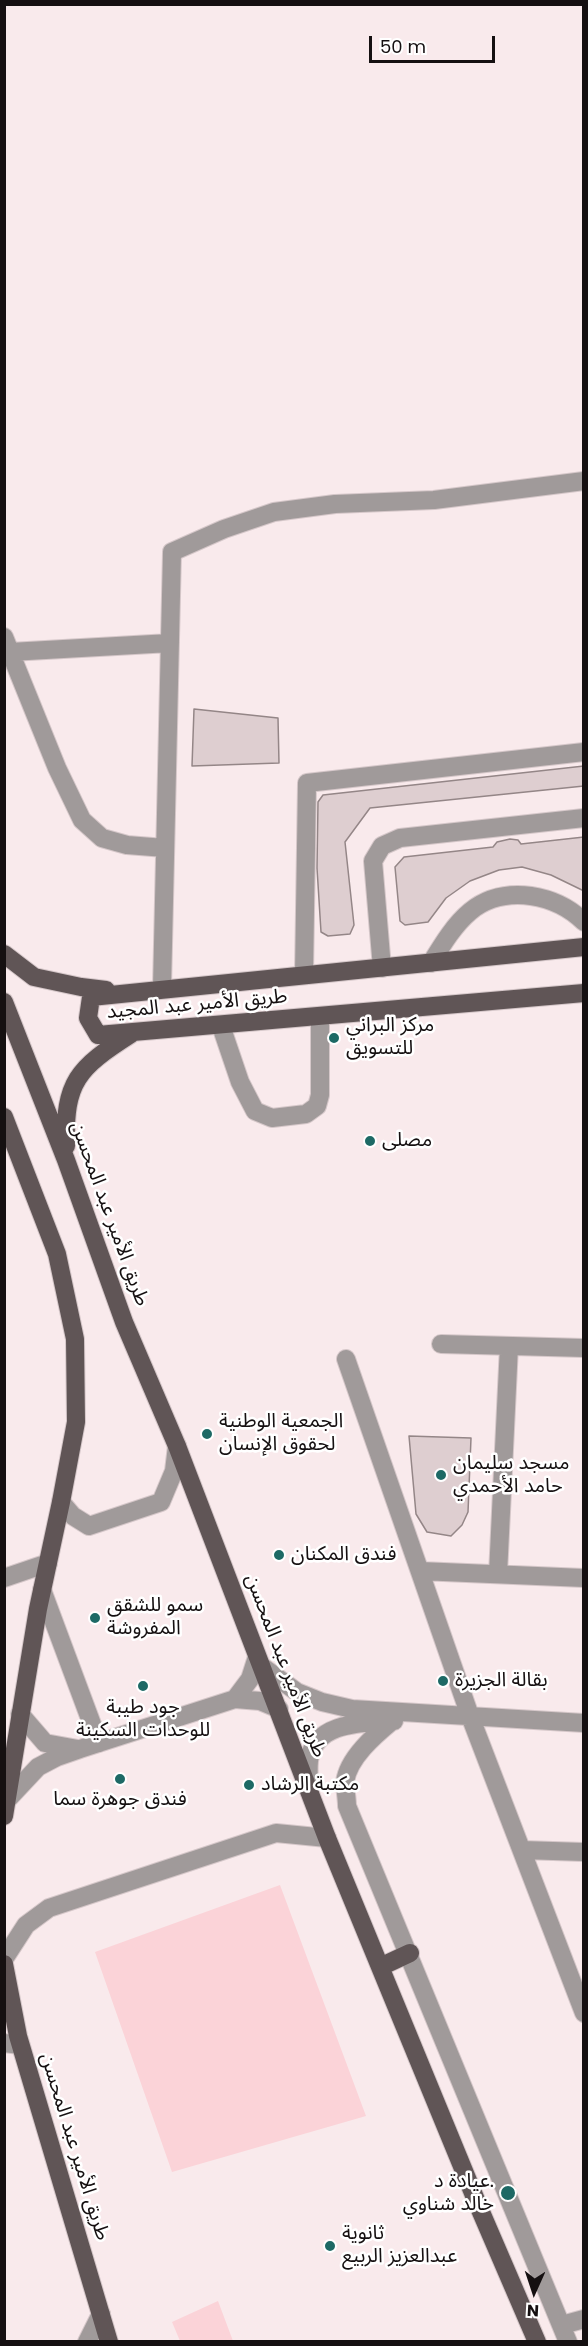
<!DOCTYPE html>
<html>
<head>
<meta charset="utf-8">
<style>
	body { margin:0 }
	#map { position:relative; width:588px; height:2346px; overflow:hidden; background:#f9eaec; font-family:Poppins,sans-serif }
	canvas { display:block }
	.frame { position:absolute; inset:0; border:6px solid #151011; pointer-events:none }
	.north { position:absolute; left:504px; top:2262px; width:60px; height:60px; -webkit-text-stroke:4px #fff; paint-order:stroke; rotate:183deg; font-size:16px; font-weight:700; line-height:24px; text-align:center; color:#151011 }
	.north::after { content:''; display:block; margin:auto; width:21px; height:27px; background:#151011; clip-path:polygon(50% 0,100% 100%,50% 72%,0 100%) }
	.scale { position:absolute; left:369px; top:36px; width:126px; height:27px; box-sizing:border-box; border:3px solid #151011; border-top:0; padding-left:8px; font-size:18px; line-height:21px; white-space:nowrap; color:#151011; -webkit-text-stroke:4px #fff; paint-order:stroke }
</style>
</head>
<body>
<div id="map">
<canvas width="588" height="2346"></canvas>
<div class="frame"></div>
<div class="north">N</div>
<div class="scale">50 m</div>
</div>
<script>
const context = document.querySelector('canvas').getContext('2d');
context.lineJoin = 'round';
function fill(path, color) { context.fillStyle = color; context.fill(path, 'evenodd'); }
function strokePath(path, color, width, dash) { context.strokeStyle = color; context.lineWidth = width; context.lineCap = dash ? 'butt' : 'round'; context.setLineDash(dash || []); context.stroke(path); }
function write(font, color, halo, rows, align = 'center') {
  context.font = font + ' Poppins,"Noto Sans Arabic",sans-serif'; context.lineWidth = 5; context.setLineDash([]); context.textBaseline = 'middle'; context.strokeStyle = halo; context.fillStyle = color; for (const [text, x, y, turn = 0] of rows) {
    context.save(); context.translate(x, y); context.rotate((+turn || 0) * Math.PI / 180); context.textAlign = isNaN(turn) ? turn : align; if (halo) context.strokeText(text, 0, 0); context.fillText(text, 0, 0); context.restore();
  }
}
fill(new Path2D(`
	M280 1885 366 2116 172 2172 95 1952Z
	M218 2301 233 2341H180L172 2322Z`), '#fbd3d8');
const building = new Path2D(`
	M194 709 278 718 279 763 192 766Z
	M584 766V786L370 808 345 842 354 925 350 934 328 936 321 932 317 868 318 802 323 795Z
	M584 837V891L551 875 522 867 499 870 470 881 446 898 428 922 405 925 400 921 395 867 404 857 493 847 497 842 510 839 518 840 521 844Z
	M409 1436 471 1438 468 1512 462 1525 451 1536 427 1532 416 1514Z`);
fill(building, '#deced0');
strokePath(building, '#948687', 1.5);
const minor = new Path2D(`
	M4 637 57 768 82 820 102 838 127 845 165 848
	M10 652 170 643
	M431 963C456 922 477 889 531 896 551 899 569 907 584 922
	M382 968 373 861 382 846 400 838 584 818
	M304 975 307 783 584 752
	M162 988 172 552 224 529 274 512 335 504 434 500 584 481
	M221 1026 240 1082 255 1111 272 1118 306 1114 317 1106 320 1095V1017
	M441 1344 584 1348
	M346 1359 470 1716 584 2013
	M61 1502 73 1516 89 1526 161 1502 174 1471 177 1446
	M420 1571 584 1578
	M498 1574 509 1346
	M4 1578 48 1563
	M42 1590 99 1743
	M260 1665 297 1692 322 1702 352 1709 584 1723
	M235 1699 250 1679 257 1657
	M20 1714 45 1743 78 1749
	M392 1721C375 1735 348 1758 345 1782 345 1789 347 1798 347 1806L568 2342
	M309 1789C309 1780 308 1770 309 1761 314 1721 364 1723 394 1721
	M8 1799 38 1767 57 1757 80 1749 235 1699 260 1701 279 1709
	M522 1850 584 1852
	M4 1959 26 1925 49 1908 276 1833 327 1838
	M4 2043 20 2045
	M562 2325 584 2319
	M87 2342 101 2314`);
const major = new Path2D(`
	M584 947 91 997 88 1018 98 1035 584 993
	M4 954 34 977 81 987 106 990
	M4 1002 66 1160 124 1322 177 1446 327 1838 478 2205 537 2342
	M4 1117 57 1254 75 1339 76 1422 61 1502 38 1609 4 1816
	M66 1146C64 1081 78 1068 131 1034
	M4 1964 18 2036 109 2342
	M380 1967 410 1953`);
strokePath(minor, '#d5c7c9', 20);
strokePath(major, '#d5c7c9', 20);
strokePath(minor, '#a09a9a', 18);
strokePath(major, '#605556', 18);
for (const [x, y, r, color] of [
	[334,1038,6,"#1d6965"],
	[370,1141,6,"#1d6965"],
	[207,1434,6,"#1d6965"],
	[441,1475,6,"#1d6965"],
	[279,1555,6,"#1d6965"],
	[95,1618,6,"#1d6965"],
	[443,1681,6,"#1d6965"],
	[143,1686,6,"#1d6965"],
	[120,1779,6,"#1d6965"],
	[249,1785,6,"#1d6965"],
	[508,2193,8,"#1d6965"],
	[330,2246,6,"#1d6965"]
]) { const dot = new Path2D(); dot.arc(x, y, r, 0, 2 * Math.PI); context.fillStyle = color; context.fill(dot); strokePath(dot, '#fff', 2); }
write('20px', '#151011', '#fff', [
	["طريق الأمير عبد المجيد",197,1005,-5],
	["طريق الأمير عبد المحسن",109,1214,70],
	["طريق الأمير عبد المحسن",285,1666,69],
	["طريق الأمير عبد المحسن",74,2147,73]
]);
write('20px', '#151011', '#fff', [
	["مركز البراني",346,1026],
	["للتسويق",346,1049],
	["مصلى",382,1141],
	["الجمعية الوطنية",219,1422],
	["لحقوق الإنسان",219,1445],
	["مسجد سليمان",453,1464],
	["حامد الأحمدي",453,1487],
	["فندق المكنان",291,1555],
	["سمو للشقق",107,1606],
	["المفروشة",107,1629],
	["بقالة الجزيرة",455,1681],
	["جود طيبة",143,1708,"center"],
	["للوحدات السكينة",143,1731,"center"],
	["مكتبة الرشاد",261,1785],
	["فندق جوهرة سما",120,1800,"center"],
	["عيادة د.",494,2182,"right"],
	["خالد شناوي",494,2205,"right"],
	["ثانوية",342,2234],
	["عبدالعزيز الربيع",342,2257]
], 'left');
</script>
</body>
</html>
